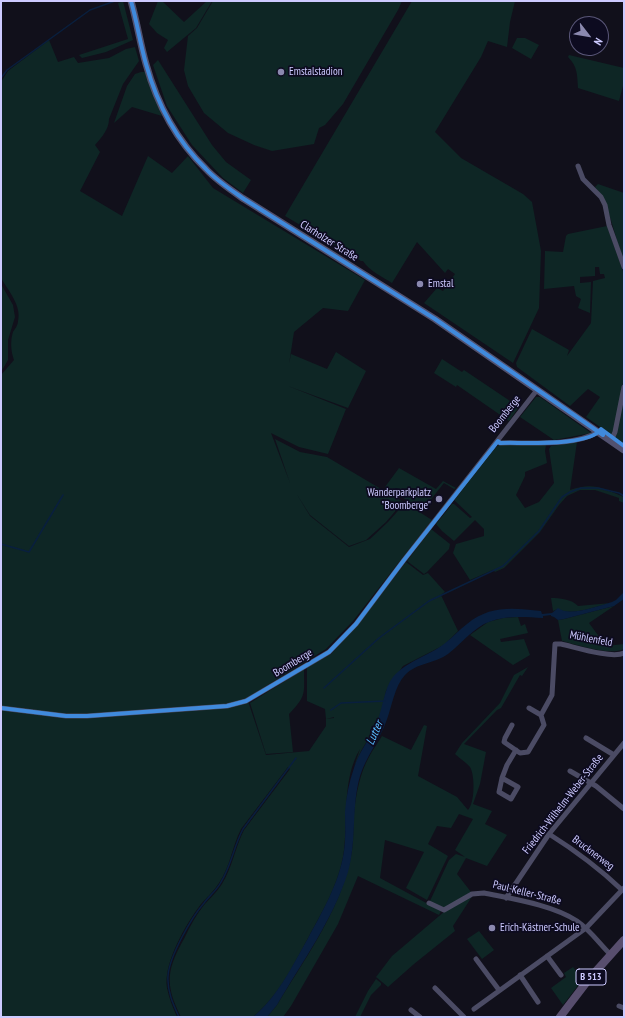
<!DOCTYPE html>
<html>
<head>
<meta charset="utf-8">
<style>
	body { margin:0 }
	#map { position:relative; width:625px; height:1018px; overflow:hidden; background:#11101b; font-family:"PT Sans Narrow",sans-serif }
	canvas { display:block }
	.frame { position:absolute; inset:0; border:2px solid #cdcaff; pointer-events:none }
	.north { position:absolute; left:569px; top:16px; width:40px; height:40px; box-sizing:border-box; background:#0d0b20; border:1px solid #5a5779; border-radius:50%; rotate:121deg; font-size:11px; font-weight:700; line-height:16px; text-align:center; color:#cdcaff }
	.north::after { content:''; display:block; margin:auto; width:14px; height:18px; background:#8b89af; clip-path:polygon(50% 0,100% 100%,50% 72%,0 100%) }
</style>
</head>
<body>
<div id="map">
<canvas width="625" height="1018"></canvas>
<div class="frame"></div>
<div class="north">N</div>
</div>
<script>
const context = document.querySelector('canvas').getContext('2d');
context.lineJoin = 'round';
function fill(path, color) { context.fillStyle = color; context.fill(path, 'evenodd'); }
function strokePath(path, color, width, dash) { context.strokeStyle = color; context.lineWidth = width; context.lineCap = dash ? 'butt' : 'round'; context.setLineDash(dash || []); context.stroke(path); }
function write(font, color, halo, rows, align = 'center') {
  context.font = font + ' "PT Sans Narrow",sans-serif'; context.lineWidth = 3.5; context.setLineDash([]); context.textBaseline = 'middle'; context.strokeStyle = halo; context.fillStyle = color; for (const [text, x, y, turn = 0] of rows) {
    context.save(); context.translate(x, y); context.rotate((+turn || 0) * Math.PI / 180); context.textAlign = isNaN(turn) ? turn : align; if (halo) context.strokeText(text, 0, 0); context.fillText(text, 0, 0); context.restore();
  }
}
fill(new Path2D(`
	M123 1 133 40 106 52 82 58 79 55 128 39 118 3Z
	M158 1H162L184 22 207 1H212L196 28 167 52 164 48 168 40 157 33 149 24Z
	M213 1H402L398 10 343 104 325 125 319 128 314 144 272 151 254 145 228 133 204 113 188 86 184 70 188 36 197 28Z
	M412 1H515L510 22 507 47 488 41 481 57 435 132 461 158 523 194 532 202 541 251 539 308 513 363 424 303 437 288 443 291 455 274 448 269 445 273 417 242 392 283C383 277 369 271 363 261H361L285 216Z
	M517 38H525L539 45 531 59 512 48Z
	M49 40 58 62 74 57 78 63 109 58 126 49 135 47 139 61 123 84 109 119C109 129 102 137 95 145L100 152 80 191 122 216 148 156 172 173 188 156 213 188 365 280 348 311 323 308 294 332 289 364 291 354 327 369 336 352 366 371 348 408 288 386 346 409 328 454 299 447 271 433 290 483 275 439 300 452 327 457 403 502 386 522 366 540 349 546 310 515 296 493 310 516 349 547 370 539 388 522 405 503 432 520 353 621 326 649 247 698 266 755 309 751 326 726V719L334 718V717L326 719 325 709 307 701V667L331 654 358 624 406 562 423 575 428 573 445 592 441 595 458 631 444 645 403 666 386 691 382 712 373 731 361 751 354 767 360 749C342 779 348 818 344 850 340 883 322 912 307 940 292 968 278 996 253 1017H181C164 983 167 969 185 937 190 926 196 915 204 905 210 898 217 892 222 884 232 868 235 848 244 830L290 769 288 767 241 829C232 847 230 867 219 883 214 891 207 897 201 904 186 924 163 963 167 988 169 998 173 1008 177 1017H1V375L14 360C11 352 10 341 13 332 15 329 18 325 18 321 22 306 8 290 1 278V82L8 71Z
	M569 55 624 68V82L619 101 578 88C577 75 578 67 568 57Z
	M158 60 212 145 226 162 251 180 243 193 223 178 192 145 167 106 153 65Z
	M141 72H145L162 116 132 107 114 123 127 86 135 74Z
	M598 184 624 193V261C615 239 610 205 595 187Z
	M607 226 624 274V376L622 390 624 391V444L586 417 600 397 588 389 570 406 517 367 516 363 532 329 569 350 567 356 591 323 593 281 605 278 604 274H600L599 267H595V276L580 277V283L591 282 590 313 578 308 581 299 576 296 574 286 544 289 545 251 563 252 566 236 568 234Z
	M1 284 13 305 15 317 8 340V360L1 372Z
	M442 359 462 372 464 370 519 407 509 421 457 385 456 387 434 373Z
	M536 397H540L591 433 554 440 520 417Z
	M577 442 570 490C593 482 602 488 624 497V503L619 501V498L595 490H580L567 496 559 505 540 532 504 568 495 572 493 570 470 580 453 553 456 544 484 536V529L475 520 454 541 442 531 436 524 452 504H454L470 518 472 517 454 500 494 449 500 444 546 445 545 451 547 463 525 472V476L516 495 525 508 539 502 554 483 549 449 551 446Z
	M399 468 436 489 443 481 456 488 454 489 444 483 424 508 426 510 425 511 385 487Z
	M431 529 450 544 449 549 427 572 424 574 407 561Z
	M551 598C559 598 572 599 578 606L611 603C597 606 570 617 558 609L553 611Z
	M614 606 589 623 606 646 624 644V649C609 656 578 645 562 641L558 620 564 619Z
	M518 617 521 626 525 624 528 633 500 639 501 642 524 639 530 655 513 665 470 635 488 622 503 618Z
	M528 667 522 676 520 675 501 708 497 710 464 744 486 752 480 784 473 804 492 811 485 824 507 835 487 866 466 858 457 874 471 892 445 908 430 901 449 860 456 854 465 857 455 850 473 819 459 814 451 828 437 826 428 844 448 856 427 900 406 888 424 852 385 840 380 878 441 911 439 915 358 876 338 924 291 1006 283 1017H267L277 1005C304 960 338 914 350 861 354 845 353 829 354 813 356 794 360 773 369 757 373 749 378 743 382 736L411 750 424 725 427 726 418 776 457 797 468 810C475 803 475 775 470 767 466 762 459 758 455 754L462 743 500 703 514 675Z
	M304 669C304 694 307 695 289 714L293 752 266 754 250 703Z
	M473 895 453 926 455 931 414 964 388 987 376 977 392 956 405 945 445 911Z
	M479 931 494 950 482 959 467 939Z
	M573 967 583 979 563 1005 551 988 566 977 564 973Z
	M376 979 381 983V985L371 995 360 1017H355L368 991Z`), '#0e2625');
fill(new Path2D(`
	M624 592V599L614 606 564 619 558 620 554 617 551 616V615L543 616V618C525 617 506 615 489 622 482 624 474 631 469 635 462 641 456 648 448 654 436 663 416 663 405 675 394 687 392 707 386 722 379 741 366 757 360 776 351 808 357 841 348 872 333 920 302 962 277 1005L267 1017H253C278 996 291 968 307 940 322 912 339 884 344 851 346 838 345 825 345 812 346 797 349 782 354 768 359 751 371 738 377 722 383 708 384 688 393 677 407 661 428 656 444 644 452 638 459 630 467 624 490 605 513 608 541 611L542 614 552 613 558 608C569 617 598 606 612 602L616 600Z`), '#091f3e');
strokePath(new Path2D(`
	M1 78 7 70 90 10 115 1
	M1 544 29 552 63 495
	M324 688 379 638 429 601 503 566 539 531 562 497 570 492 581 488H598L619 493 624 496
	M331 710 341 703 385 701
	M179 1017C173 1004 167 991 168 976 169 957 191 918 204 903 209 896 217 890 221 882 231 866 234 846 243 829L296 758`), '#091f3e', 1.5);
strokePath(new Path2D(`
	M578 166 583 179 601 197 605 205 609 225 624 267
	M498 441 500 443C529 442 573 447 598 432
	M611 441 615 432 624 387
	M1 708 66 716H87L227 706 246 701 329 652 356 624 404 560 537 390
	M529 708 541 715
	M512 725 505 738 504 742 520 753 528 752 544 725 541 715 552 695 555 644H561C575 647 612 659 624 653
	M586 738 614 755
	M570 771 596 786 624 809
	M502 778 499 792 511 799 518 787 502 778 507 765 516 750
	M549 834C576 851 599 868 622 890
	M506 898 549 834 624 743
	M429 903 444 910 472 894 484 893C513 899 553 905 577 921 590 930 599 943 610 954
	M547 956 561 975
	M476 959 499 990
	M520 975 538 1002
	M435 988 464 1017
	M619 1006 624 1008
	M474 1009 586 928 624 888
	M411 1010 420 1017`), '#4b4b64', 5);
strokePath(new Path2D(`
	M131 1C137 22 140 43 146 64 157 104 176 140 206 169 217 181 231 190 244 199L435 319 624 450`), '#51516f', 7);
strokePath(new Path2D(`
	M560 1017 589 979 624 940`), '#584e6e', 8);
strokePath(new Path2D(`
	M131 1C137 22 140 43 146 64 157 104 176 140 206 169 217 181 231 190 244 199L435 319 603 435
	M1 708 66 716H87L227 706 246 701 329 652 356 624 404 560 498 441 500 443C521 442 589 447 601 429L624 446`), '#408adc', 4);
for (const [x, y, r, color] of [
	[281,72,4,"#8b89af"],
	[420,284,4,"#8b89af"],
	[439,499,4,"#8b89af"],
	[492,928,4,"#8b89af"]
]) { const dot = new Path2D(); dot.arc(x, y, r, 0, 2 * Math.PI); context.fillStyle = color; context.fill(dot); strokePath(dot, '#0d0b20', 1.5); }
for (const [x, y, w] of [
	[591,977,30]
]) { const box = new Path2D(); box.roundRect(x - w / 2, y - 8, w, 16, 3); context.fillStyle = '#0d0b20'; context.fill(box); strokePath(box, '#cdcaff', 1); }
write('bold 10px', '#cdcaff', null, [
	["B 513",591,977]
]);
write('11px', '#cdcaff', '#0d0b20', [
	["Emstalstadion",289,72],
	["Emstal",428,284],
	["Wanderparkplatz",431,493,"right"],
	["\"Boomberge\"",431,506,"right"],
	["Erich-Kästner-Schule",500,928]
], 'left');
write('11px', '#cdcaff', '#0d0b20', [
	["Clarholzer Straße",329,241,32],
	["Boomberge",505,414,-52],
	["Mühlenfeld",591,639,11],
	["Boomberge",293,663,-31],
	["Friedrich-Wilhelm-Weber-Straße",563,804,-52],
	["Brucknerweg",593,853,37],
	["Paul-Keller-Straße",527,893,14]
]);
write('italic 12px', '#58bcff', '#0d0b20', [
	["Lutter",375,733,-66]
]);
</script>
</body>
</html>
